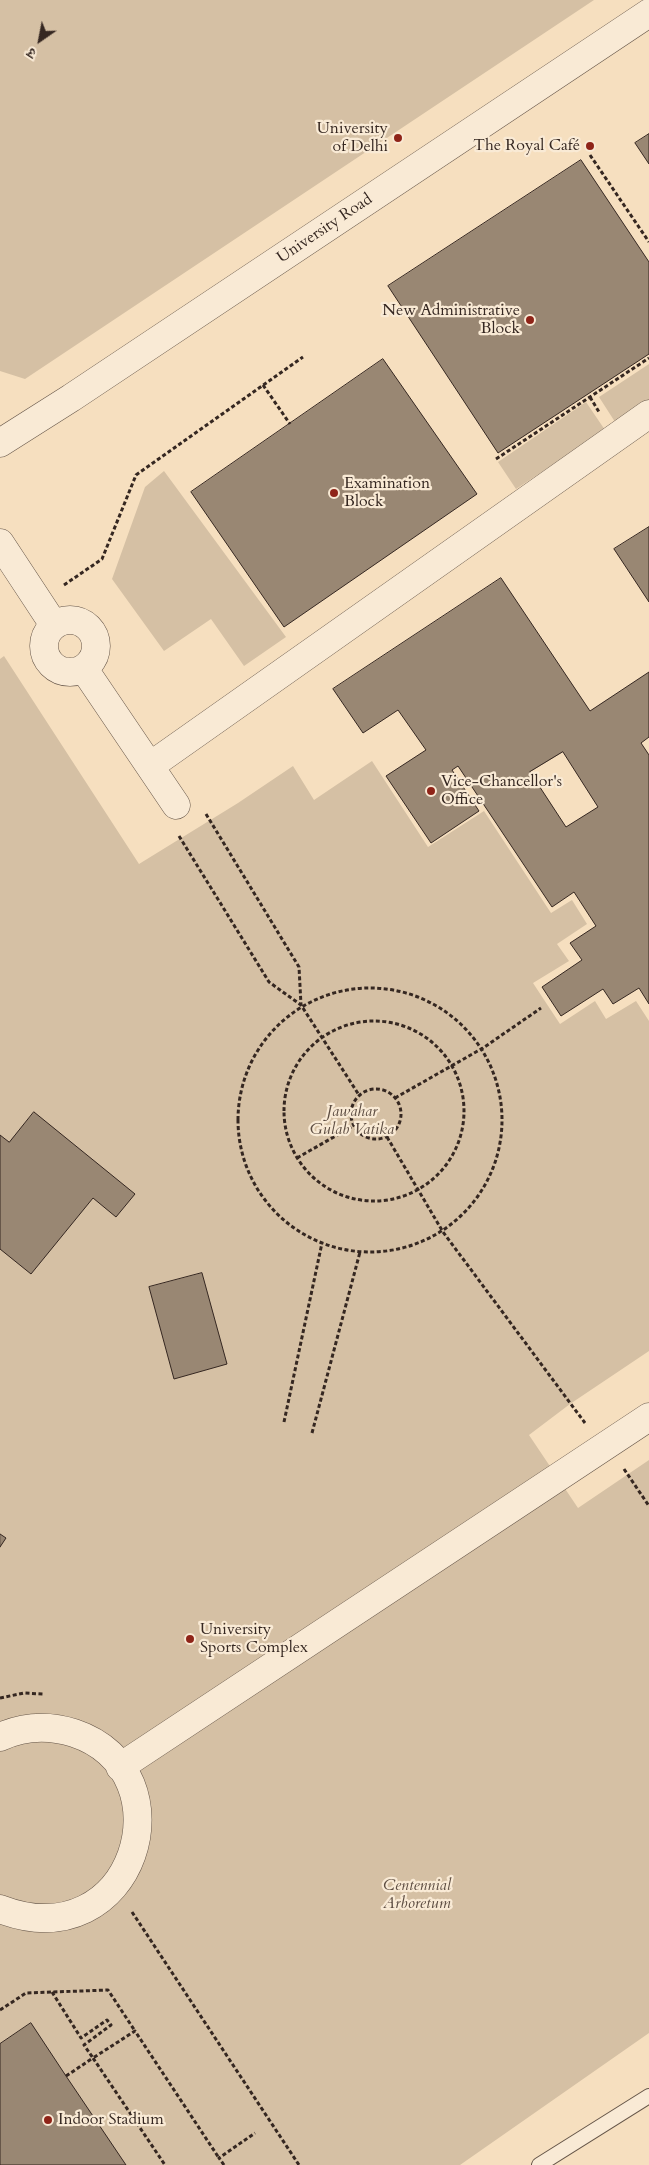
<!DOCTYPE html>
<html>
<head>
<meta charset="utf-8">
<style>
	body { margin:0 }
	#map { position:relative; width:649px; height:2165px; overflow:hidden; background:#f6dfbf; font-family:Cardo,"Noto Serif Devanagari",serif }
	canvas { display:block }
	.north { position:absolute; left:15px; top:15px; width:50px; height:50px; -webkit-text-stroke:4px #f9ead5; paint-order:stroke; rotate:213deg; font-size:14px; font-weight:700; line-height:20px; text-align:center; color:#352721 }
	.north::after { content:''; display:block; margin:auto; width:18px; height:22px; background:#352721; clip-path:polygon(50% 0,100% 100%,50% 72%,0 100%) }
</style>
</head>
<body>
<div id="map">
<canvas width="649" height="2165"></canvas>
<div class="north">उ</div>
</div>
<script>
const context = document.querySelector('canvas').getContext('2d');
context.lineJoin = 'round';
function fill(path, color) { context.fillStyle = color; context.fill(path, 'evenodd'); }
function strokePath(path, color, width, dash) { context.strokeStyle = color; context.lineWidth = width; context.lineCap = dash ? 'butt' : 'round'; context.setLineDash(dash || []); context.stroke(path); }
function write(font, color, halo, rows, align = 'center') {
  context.font = font + ' Cardo,serif'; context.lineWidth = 4.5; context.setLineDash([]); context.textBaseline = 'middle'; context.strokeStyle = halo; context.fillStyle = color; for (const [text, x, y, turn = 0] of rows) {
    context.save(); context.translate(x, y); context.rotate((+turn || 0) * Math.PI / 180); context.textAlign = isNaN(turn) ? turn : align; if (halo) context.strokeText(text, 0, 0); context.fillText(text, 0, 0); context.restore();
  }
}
fill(new Path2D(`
	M0 0H594L25 379 0 371Z
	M649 364V404L617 425 599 397Z
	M586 402 605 430 516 489 498 462Z
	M164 471 286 637 244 666 211 619 164 651 112 579 145 487Z
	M4 656 139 864 238 803 293 766 314 800 372 761 428 847 484 811 551 913 572 900 587 924 557 944 569 961 533 983 560 1024 595 1001 606 1019 636 1001 649 1021V1351L570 1404 529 1435 578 1508 649 1460V2033L460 2165H0V659Z`), '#d5c0a4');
const building = new Path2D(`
	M649 134V164L635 143Z
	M581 160 649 262V354L498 453 388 286Z
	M383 359 477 494 284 627 191 492Z
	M649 527V602L614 549Z
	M501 578 590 711 649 672V737L641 743 649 755V1004L639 988 613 1004 603 989 561 1016 542 987 582 960 570 943 596 926 574 892 552 907 458 766 452 770 479 811 431 843 386 776 426 750 398 710 363 733 333 689ZM563 752 598 807 566 827 530 772Z
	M34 1112 135 1194 116 1217 93 1198 31 1274 0 1249V1135L9 1142Z
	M202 1273 227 1364 174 1379 149 1287Z
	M0 1534 6 1538 0 1547Z
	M31 2023 66 2076 126 2165H0V2044Z`);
fill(building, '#998773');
strokePath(building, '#352721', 1);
const service = new Path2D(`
	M539 2165 649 2096`);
const minor = new Path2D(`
	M0 543 54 625
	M44 646a26 26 0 1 1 52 0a26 26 0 1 1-52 0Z
	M84 669 176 805
	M150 766 649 414
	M0 1737C24 1726 49 1725 74 1733 191 1772 135 1961 0 1909
	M120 1767 649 1417`);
const tertiary = new Path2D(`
	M0 443 71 398 649 13`);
strokePath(service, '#655548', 16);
strokePath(minor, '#655548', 29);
strokePath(tertiary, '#655548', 29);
strokePath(new Path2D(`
	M590 155 649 242
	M263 385 290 424
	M590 397 599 412
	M496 459 649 358
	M64 585 102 559 136 475 303 357
	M206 814 299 967 301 1005
	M179 836 269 982 301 1005 359 1095
	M238 1120a132 132 0 1 1 264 0a132 132 0 1 1-264 0Z
	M284 1111a90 90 0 1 1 180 0a90 90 0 1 1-180 0Z
	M351 1114a25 25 0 1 1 50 0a25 25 0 1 1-50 0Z
	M395 1098 483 1048 541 1008
	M387 1137 443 1232 585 1423
	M297 1158 353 1126
	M284 1422 322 1243
	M312 1433 360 1252
	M624 1469 649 1506
	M0 1698 24 1693 43 1694
	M132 1912 299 2165
	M52 1992 81 2038 107 2020 111 2025 84 2045 93 2058 135 2031 219 2158
	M0 2010 26 1993 108 1990 135 2031
	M66 2076 93 2058 165 2165
	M224 2165 219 2158 255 2133`), '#352721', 3, [4, 2.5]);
strokePath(service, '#f9ead5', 14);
strokePath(minor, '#f9ead5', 28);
strokePath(tertiary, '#f9ead5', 28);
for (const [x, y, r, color] of [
	[398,138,5,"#8f2418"],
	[590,146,5,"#8f2418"],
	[530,320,5,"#8f2418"],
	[334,493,5,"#8f2418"],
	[431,791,5,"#8f2418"],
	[190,1639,5,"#8f2418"],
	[48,2120,5,"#8f2418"]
]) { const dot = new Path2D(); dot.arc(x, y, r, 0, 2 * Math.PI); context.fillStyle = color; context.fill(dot); strokePath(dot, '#f9ead5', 2); }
write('16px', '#352721', '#f9ead5', [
	["University",388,129,"right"],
	["of Delhi",388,147,"right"],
	["The Royal Café",580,146,"right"],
	["New Administrative",520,311,"right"],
	["Block",520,329,"right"],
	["Examination",344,484],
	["Block",344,502],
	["Vice-Chancellor's",441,782],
	["Office",441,800],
	["University",200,1630],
	["Sports Complex",200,1648],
	["Indoor Stadium",58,2120]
], 'left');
write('16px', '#352721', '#f9ead5', [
	["University Road",325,229,-34]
]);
write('italic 16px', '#5d4d42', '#f9ead5', [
	["Jawahar",352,1112],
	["Gulab Vatika",352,1130],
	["Centennial",417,1886],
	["Arboretum",417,1904]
]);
</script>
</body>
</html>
